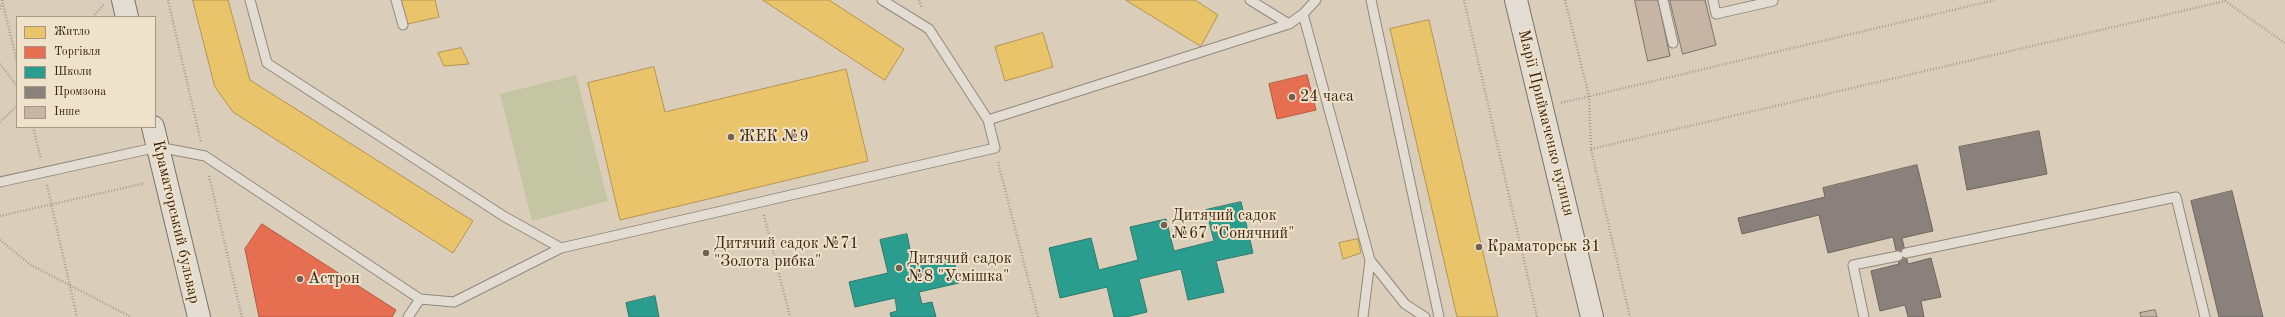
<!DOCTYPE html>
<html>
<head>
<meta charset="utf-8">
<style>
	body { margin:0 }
	#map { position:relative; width:2285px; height:317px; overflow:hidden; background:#dacebb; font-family:"Old Standard TT",serif }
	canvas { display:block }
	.legend { position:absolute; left:16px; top:16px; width:140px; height:112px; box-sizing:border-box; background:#efe2ca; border:1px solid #a79681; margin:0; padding:5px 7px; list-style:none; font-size:12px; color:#3b2513 }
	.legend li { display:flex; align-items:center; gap:8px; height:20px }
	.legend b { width:20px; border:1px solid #a79681 }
</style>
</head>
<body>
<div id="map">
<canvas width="2285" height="317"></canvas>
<ul class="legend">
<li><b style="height:11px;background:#e9c46a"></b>Житло</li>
<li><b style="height:11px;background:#e76f51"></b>Торгівля</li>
<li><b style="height:11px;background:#2a9d8f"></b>Школи</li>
<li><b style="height:11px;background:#8a817c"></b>Промзона</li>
<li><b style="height:11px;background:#c6b4a5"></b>Інше</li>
</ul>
</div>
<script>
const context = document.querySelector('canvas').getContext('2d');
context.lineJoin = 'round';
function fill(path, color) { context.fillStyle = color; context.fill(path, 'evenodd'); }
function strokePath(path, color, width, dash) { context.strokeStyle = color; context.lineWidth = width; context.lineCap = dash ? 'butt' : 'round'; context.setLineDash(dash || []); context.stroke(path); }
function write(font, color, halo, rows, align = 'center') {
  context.font = font + ' "Old Standard TT",serif'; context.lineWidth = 4; context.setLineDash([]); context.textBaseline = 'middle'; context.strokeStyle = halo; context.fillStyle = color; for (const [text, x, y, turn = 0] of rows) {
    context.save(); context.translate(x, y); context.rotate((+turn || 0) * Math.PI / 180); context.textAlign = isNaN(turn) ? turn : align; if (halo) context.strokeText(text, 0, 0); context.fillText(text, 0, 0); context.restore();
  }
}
fill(new Path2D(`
	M576 75 608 201 532 221 500 94Z`), '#c4c5a2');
const homes = new Path2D(`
	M193 0H228L250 80 473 221 453 253 233 112 215 87Z
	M397 0H435L439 17 403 25Z
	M763 0H829L904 49 885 80Z
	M1126 0H1195L1218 15 1201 46Z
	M1429 20 1498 317H1457L1390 29Z
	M1043 33 1053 67 1005 81 995 47Z
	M461 48 469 64 444 66 438 53Z
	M654 67 665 112 846 69 868 161 620 220 588 83Z
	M1358 239 1361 253 1343 259 1339 243Z`);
fill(homes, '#e9c46a');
strokePath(homes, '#b59450', 1);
const shops = new Path2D(`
	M1307 75 1316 110 1277 119 1269 84Z
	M262 224 396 310 392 317H259L245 249Z`);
fill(shops, '#e76f51');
strokePath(shops, '#b3593e', 1);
const schools = new Path2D(`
	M1241 202 1253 253 1216 261 1224 292 1188 300 1181 269 1139 279 1147 312 1126 317H1114L1107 287 1060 298 1049 248 1091 238 1099 270 1138 260 1130 227 1166 219 1174 251 1214 241 1206 210Z
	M907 234 913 264 953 255 959 283 919 292 922 304 932 302 936 317H891L890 313 897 311 895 298 855 307 849 282 888 273 880 240Z
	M655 296 659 317H629L626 303Z`);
fill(schools, '#2a9d8f');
strokePath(schools, '#2f796a', 1);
const industry = new Path2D(`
	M2039 131 2047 174 1967 190 1959 147Z
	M1917 165 1933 231 1902 238 1908 264 1931 258 1941 297 1921 301 1924 317H1908L1905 305 1880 311 1871 271 1899 264 1893 237 1828 253 1819 215 1742 234 1738 218 1825 197 1823 188Z
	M2232 191 2263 317H2219L2191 201Z`);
fill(industry, '#8a817c');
strokePath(industry, '#72655c', 1);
const building = new Path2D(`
	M1635 0H1658L1670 56 1648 61Z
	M1670 0H1705L1716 45 1683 54Z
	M2155 310 2157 317H2141L2140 313Z`);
fill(building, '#c6b4a5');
strokePath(building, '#7b7266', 1);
const lane = new Path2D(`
	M250 0 267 63 505 217 561 248 995 148 988 120 929 29 882 0
	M396 0 403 25
	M1250 0 1289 24 1303 14 1316 0
	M1371 0 1439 317
	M1663 0 1673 43
	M1713 0 1716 14 1773 1
	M1303 14 1370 260 1363 317
	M988 120 1289 24
	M0 182 158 147 205 156 420 299 454 302 561 248
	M1906 253 2176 197 2205 317
	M1370 260 1405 304 1425 317
	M408 317 420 299
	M1864 317 1853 265 1898 256`);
const secondary = new Path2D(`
	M123 0 127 17
	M1516 0 1592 317
	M153 127 199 317`);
strokePath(lane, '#92897c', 11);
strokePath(secondary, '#7b7266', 24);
strokePath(new Path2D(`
	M2 0 17 62
	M168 0 201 142
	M919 0 922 8
	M1464 0 1537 317
	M1565 0 1589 96 1591 149 1630 317
	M0 9 2 3
	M93 17 104 4
	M0 64 17 86
	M1561 103 1995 0
	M0 122 17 106
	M33 127 41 159
	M1591 149 2225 1 2285 43
	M998 162 1038 317
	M209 176 242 317
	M47 185 77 317
	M764 215 790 317
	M0 216 146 183
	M0 240 31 265 131 317`), '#a49e94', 2.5, [1, 2]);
strokePath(lane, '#e2dcd2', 9);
strokePath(secondary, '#e2dcd2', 22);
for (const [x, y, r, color] of [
	[1292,97,4,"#73604e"],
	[731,137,4,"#73604e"],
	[1164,225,4,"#73604e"],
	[1479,247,4,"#73604e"],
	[706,253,4,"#73604e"],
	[899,268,4,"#73604e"],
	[300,279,4,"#73604e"]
]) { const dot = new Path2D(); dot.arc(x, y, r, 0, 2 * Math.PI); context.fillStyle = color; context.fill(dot); strokePath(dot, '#efe2ca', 1.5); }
write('16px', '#3b2513', '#efe2ca', [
	["24 часа",1300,97],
	["ЖЕК №9",739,137],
	["Дитячий садок",1172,216],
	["№67 \"Сонячний\"",1172,234],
	["Дитячий садок №71",714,244],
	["\"Золота рибка\"",714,262],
	["Краматорськ 31",1487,247],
	["Дитячий садок",907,259],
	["№8 \"Усмішка\"",907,277],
	["Астрон",308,279]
], 'left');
write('16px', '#3b2513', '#efe2ca', [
	["Марії Приймаченко вулиця",1546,123,76],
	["Краматорський бульвар",176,222,77]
]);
</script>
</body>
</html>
